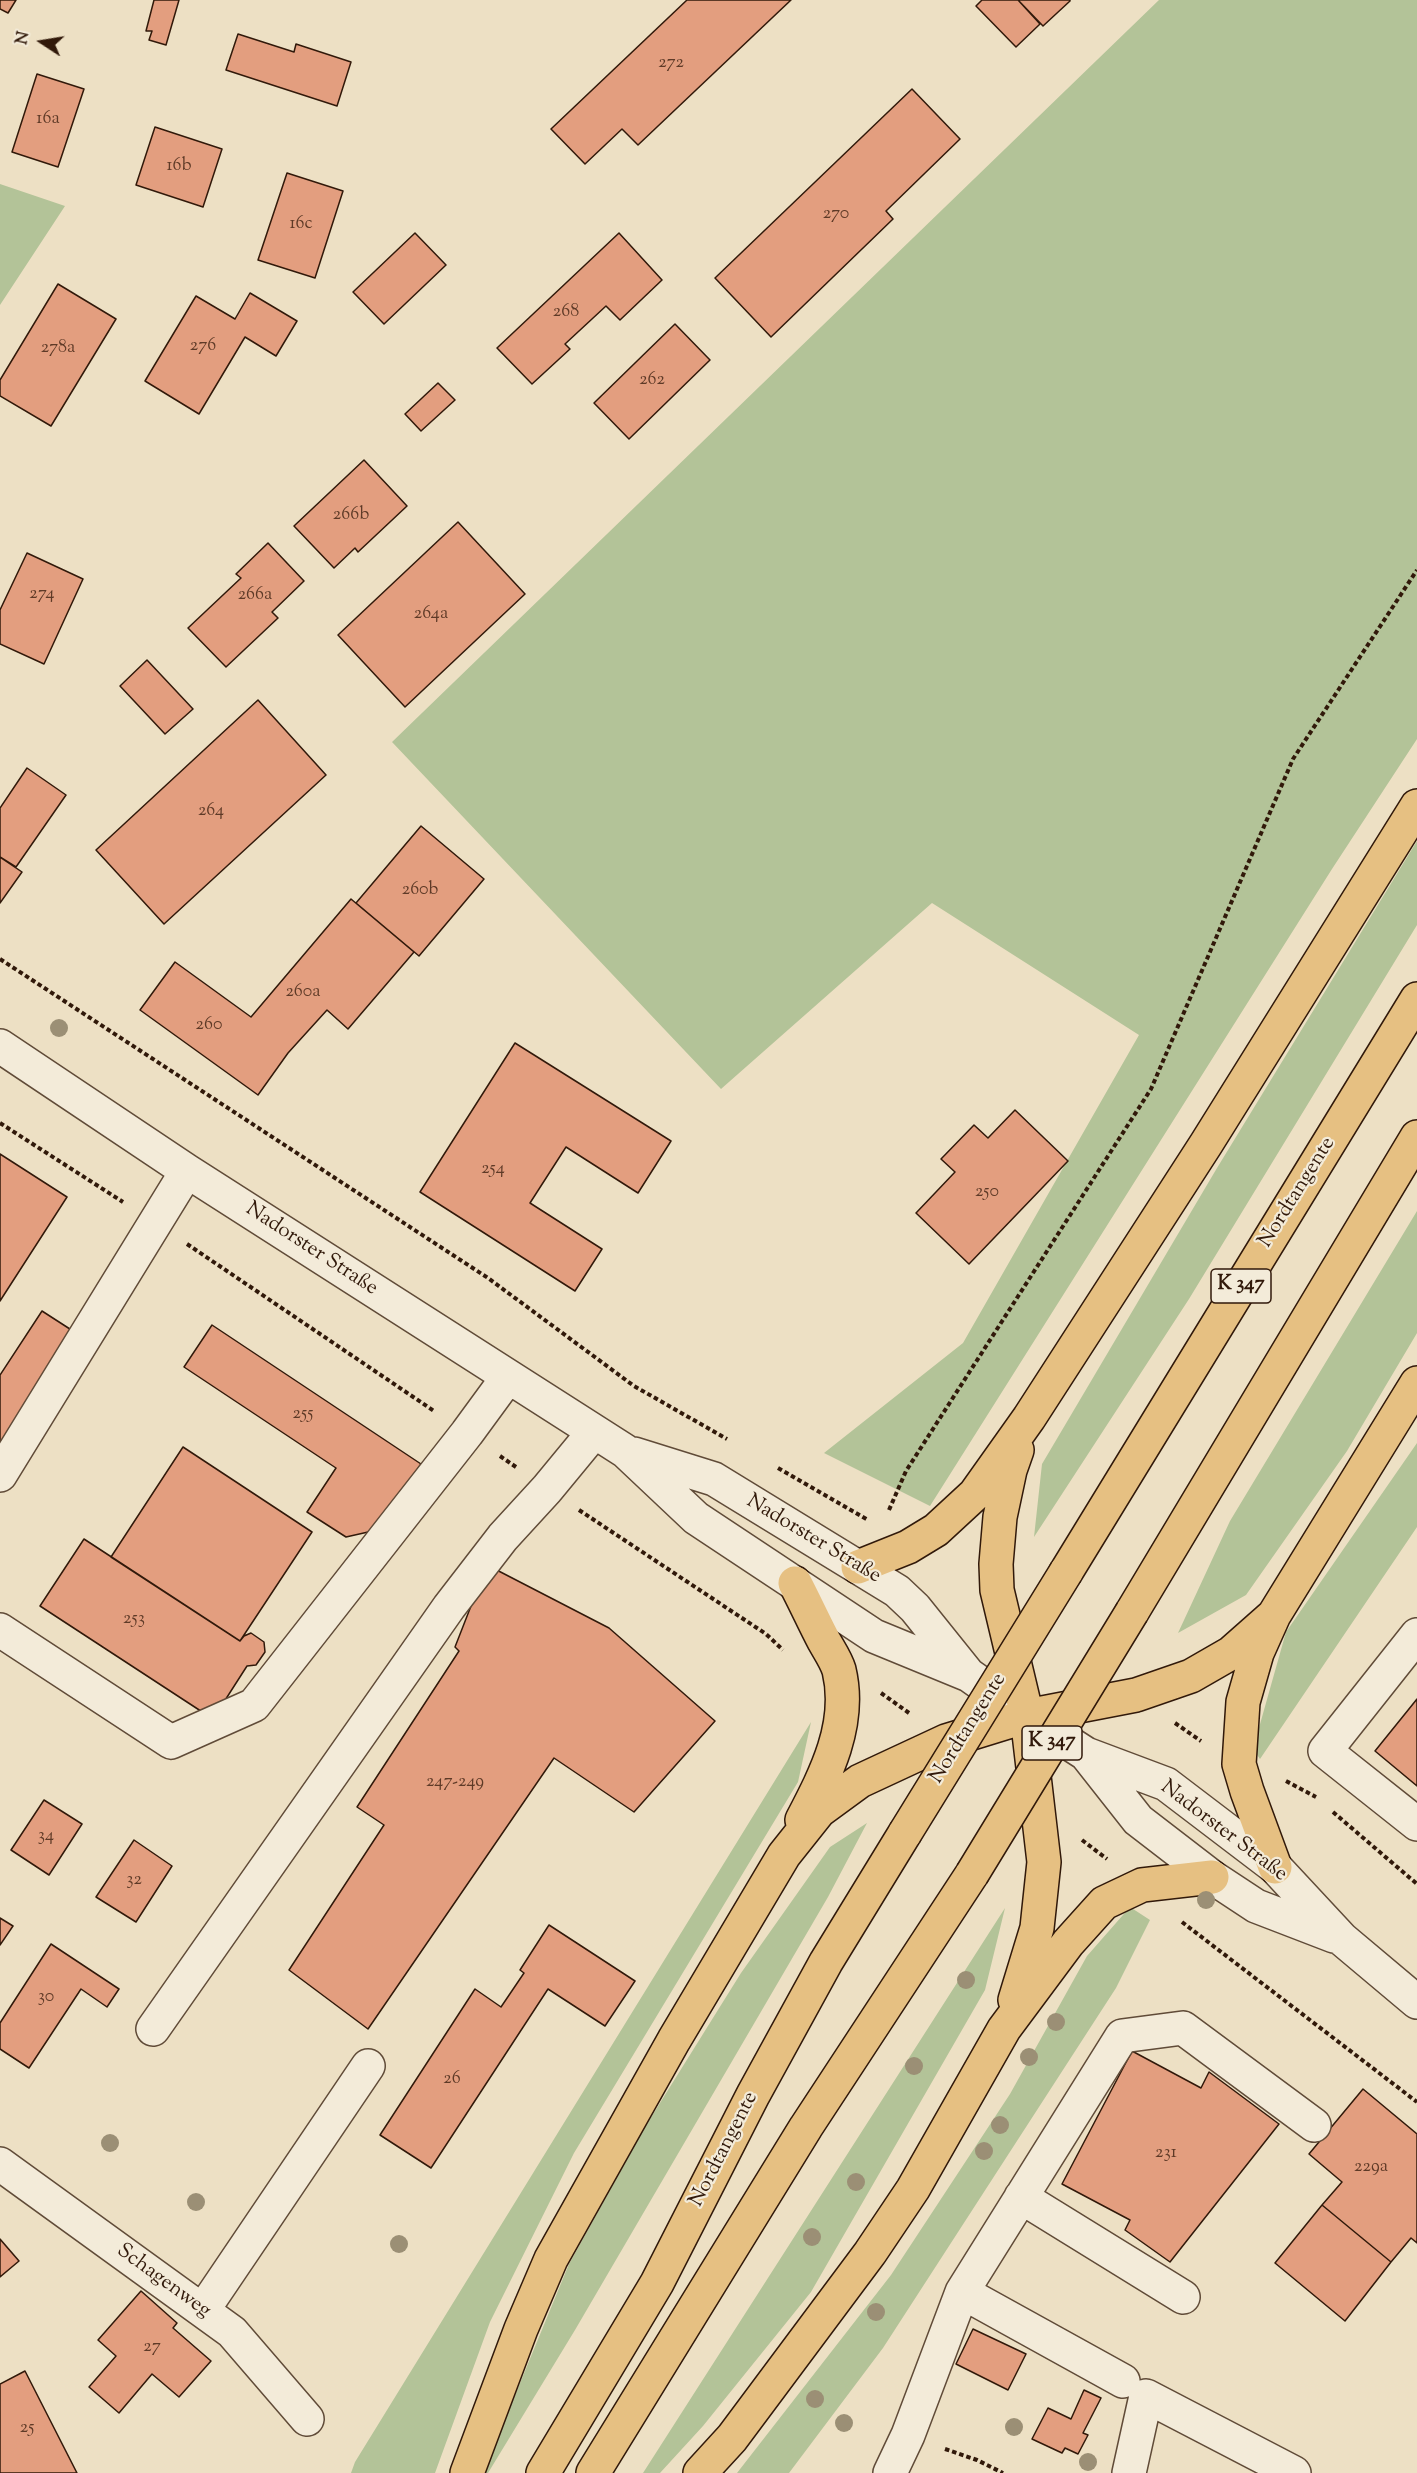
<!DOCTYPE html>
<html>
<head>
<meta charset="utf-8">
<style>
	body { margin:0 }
	#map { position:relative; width:1417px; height:2473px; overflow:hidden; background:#ede0c4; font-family:"Sorts Mill Goudy",serif }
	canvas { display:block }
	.north { position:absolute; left:12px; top:12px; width:60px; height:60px; -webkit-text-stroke:4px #f3ebd9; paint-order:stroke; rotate:282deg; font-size:16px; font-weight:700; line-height:24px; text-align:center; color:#31190a }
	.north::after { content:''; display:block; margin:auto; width:21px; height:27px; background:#31190a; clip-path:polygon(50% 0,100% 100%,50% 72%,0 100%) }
</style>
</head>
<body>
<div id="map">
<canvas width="1417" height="2473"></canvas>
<div class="north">N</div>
</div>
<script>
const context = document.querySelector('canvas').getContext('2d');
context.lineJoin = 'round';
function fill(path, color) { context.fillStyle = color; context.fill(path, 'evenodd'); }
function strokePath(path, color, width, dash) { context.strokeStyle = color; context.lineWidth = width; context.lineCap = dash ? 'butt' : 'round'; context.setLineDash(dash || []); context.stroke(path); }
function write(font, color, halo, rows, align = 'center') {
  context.font = font + ' "Sorts Mill Goudy",serif'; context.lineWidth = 4.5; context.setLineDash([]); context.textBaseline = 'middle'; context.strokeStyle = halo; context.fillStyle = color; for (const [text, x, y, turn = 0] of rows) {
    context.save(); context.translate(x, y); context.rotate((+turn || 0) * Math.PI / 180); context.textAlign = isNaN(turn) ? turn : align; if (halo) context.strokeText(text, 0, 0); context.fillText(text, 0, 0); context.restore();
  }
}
fill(new Path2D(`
	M1159 0H1417V739L1332 869 930 1506 824 1453 963 1343 1139 1035 932 903 721 1089 392 742Z
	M0 184 65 206 0 305Z
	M1417 841V925L1189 1299 1034 1537 1042 1464 1217 1168Z
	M1417 1211V1333L1347 1451 1246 1595 1178 1633 1230 1521Z
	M1417 1443V1527L1260 1759 1253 1749 1286 1632Z
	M811 1722 798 1782 574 2153 490 2322 435 2473H351L355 2462Z
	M867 1823 828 1897 575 2330 488 2473H483L569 2264 645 2127 741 1973 830 1847Z
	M1130 1907 1150 1920 1116 1988 883 2348 789 2473H737L891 2275 1010 2094 1087 1956Z
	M1005 1908 985 1990 811 2292 703 2426 660 2473H643Z`), '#b3c398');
const building = new Path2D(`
	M0 0H16L8 13 0 9Z
	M154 0H179L166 45 149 40 152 31H146Z
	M687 0H791L638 145 622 129 585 164 551 129Z
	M982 0H1018L1040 24 1016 47 976 6Z
	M1018 0H1070V1L1043 26Z
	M238 34 294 52 296 44 351 62 337 106 226 70Z
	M37 74 84 89 58 167 12 152Z
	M912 89 960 139 886 211 893 219 771 337 715 278Z
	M155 127 222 149 203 207 136 185Z
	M287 173 343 191 315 278 258 260Z
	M415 233 446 265 384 324 353 292Z
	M619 233 662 280 620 320 606 306 565 344 570 349 532 384 497 348Z
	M58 284 116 319 51 426 0 396V380Z
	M250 293 297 321 276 356 245 337 199 414 145 381 196 296 235 319Z
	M675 324 710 360 629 439 594 403Z
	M438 383 455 400 421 431 405 414Z
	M364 460 407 506 358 552 355 548 334 568 294 526Z
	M458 522 525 594 405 707 338 635Z
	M268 543 304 581 272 612 278 618 226 667 188 628 241 578 236 574Z
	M27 553 83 579 44 664 0 644V610Z
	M147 660 193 709 165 734 120 686Z
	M258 700 326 775 164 924 96 850Z
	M27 768 66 795 16 867 0 857V808Z
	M421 826 484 879 419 956 356 903Z
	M0 857 22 872 0 903Z
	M351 899 414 952 348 1029 327 1010 288 1053 258 1095 140 1010 175 962 251 1017Z
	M515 1043 671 1141 638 1193 566 1147 530 1203 602 1249 575 1291 420 1192Z
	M1015 1110 1068 1161 969 1264 916 1213 955 1172 941 1159 974 1125 988 1138Z
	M0 1154 67 1197 0 1301Z
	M42 1311 73 1331 0 1443V1375Z
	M212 1325 421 1464 377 1530 346 1537 307 1512 336 1468 184 1367Z
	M183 1447 312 1532 240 1641 111 1557Z
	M84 1539 240 1641 244 1636 251 1633 264 1642 265 1652 256 1665 247 1666 213 1719 40 1606Z
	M487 1565 609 1628 715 1721 634 1812 554 1758 368 2029 289 1970 384 1825 357 1807 459 1651 455 1647Z
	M1417 1699V1786L1375 1751Z
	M44 1800 82 1824 49 1875 11 1850Z
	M134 1840 172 1866 136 1922 96 1897Z
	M0 1918 13 1926 0 1945Z
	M549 1925 635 1981 605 2026 548 1989 431 2168 380 2135 475 1989 501 2007 524 1973 520 1970Z
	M51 1944 119 1989 107 2007 81 1989 29 2068 0 2049V2023Z
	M1132 2051 1201 2088 1209 2072 1279 2124 1170 2262 1125 2230 1130 2220 1062 2184Z
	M1363 2089 1417 2134V2243L1411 2238 1391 2262 1322 2205 1342 2182 1309 2154Z
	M1322 2205 1391 2262 1345 2321 1275 2263Z
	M0 2239 19 2261 0 2277Z
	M141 2291 177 2323 173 2328 211 2361 179 2397 152 2374 119 2413 89 2387 116 2356 98 2340Z
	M973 2329 1026 2354 1008 2390 956 2364Z
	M25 2371 77 2473H0V2384Z
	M1084 2390 1101 2398 1083 2433 1088 2435 1078 2454 1065 2448 1062 2453 1032 2439 1048 2408 1071 2419Z`);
fill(building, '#e39e7f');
strokePath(building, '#31190a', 1.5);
const minor = new Path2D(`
	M0 1046 187 1171 625 1451 696 1518 874 1636 969 1675 1027 1716 1086 1754 1166 1784 1275 1867 1342 1939 1417 2002
	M634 1454 714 1479 897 1591 915 1608 968 1674
	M0 1475 187 1171
	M0 1630 171 1742 254 1705 467 1433 508 1377
	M1417 1635 1325 1751 1417 1824
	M1086 1754 1138 1820 1212 1877 1256 1906 1334 1936
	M153 2029 449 1607 503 1537 547 1489 594 1432
	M0 2164 232 2332 307 2419
	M1021 2197 1183 2297
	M962 2292 1123 2381
	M203 2310 368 2066
	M890 2473 908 2435 962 2292 1122 2036 1183 2028 1314 2125
	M1129 2473 1146 2396 1294 2473`);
const highway = new Path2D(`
	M858 1567 908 1547 936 1530 975 1494 1029 1418 1206 1144 1417 806
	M1066 1572 1417 999
	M795 1583C805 1602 814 1622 824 1641 829 1650 836 1660 839 1670 852 1724 826 1774 802 1820
	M1132 1612 1417 1137
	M1275 1867 1247 1791 1239 1764 1243 1702 1257 1653 1274 1615 1417 1383
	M1015 2000 1037 1928 1044 1862 1027 1716 997 1590 996 1564 1000 1517 1010 1470 1017 1450
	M467 2473 521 2329 551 2259 674 2040 784 1855 819 1811 860 1781 946 1741 1027 1716 1136 1695 1191 1676 1231 1653 1274 1615
	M543 2473 657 2283 753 2095 826 1962 905 1833
	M593 2473 806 2127 972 1874
	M700 2473 732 2438 870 2253 913 2189 1004 2029 1068 1943 1104 1903 1142 1885 1212 1877`);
strokePath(minor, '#604b38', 36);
strokePath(highway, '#31190a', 36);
strokePath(new Path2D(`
	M0 959 488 1278 634 1386 727 1439
	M0 1123 123 1202
	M187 1244 434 1411
	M500 1456 516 1467
	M778 1468 868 1520
	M579 1510 766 1634 783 1650
	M889 1510 906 1471 1151 1089 1293 759 1417 570
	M881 1693 909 1713
	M1175 1723 1201 1741
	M1286 1781 1316 1797
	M1333 1812 1417 1884
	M1082 1840 1107 1859
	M1182 1922 1417 2102
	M945 2449 977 2460 1003 2473`), '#31190a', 4, [4.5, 3]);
strokePath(minor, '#f3ebd9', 33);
strokePath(highway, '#e6c082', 33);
const highwayBridge = new Path2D(`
	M905 1833 1066 1572
	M972 1874 1132 1612`);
strokePath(highwayBridge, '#31190a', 36, []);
strokePath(highwayBridge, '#e6c082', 33);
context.fillStyle = '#9b8f75';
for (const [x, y] of [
	[59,1028],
	[1206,1900],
	[966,1980],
	[1056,2022],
	[1029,2057],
	[914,2066],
	[1000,2125],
	[110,2143],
	[984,2151],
	[856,2182],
	[196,2202],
	[812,2237],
	[399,2244],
	[876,2312],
	[815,2399],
	[844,2423],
	[1014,2427],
	[1088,2462]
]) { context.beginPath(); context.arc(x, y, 9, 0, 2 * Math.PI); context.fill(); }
write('18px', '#5e3a27', null, [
	["272",671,64],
	["16a",48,120],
	["16b",179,167],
	["270",836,215],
	["16c",301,225],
	["268",566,313],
	["276",203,347],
	["278a",58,349],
	["262",652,381],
	["266b",351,516],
	["274",42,595],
	["266a",255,596],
	["264a",431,615],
	["264",211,812],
	["260b",420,891],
	["260a",303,993],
	["260",209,1026],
	["254",493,1170],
	["250",987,1193],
	["255",303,1415],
	["253",134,1620],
	["247-249",455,1783],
	["34",46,1837],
	["32",134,1881],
	["30",46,1998],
	["26",452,2080],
	["231",1166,2154],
	["229a",1371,2168],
	["27",152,2348],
	["25",27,2429]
]);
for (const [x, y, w] of [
	[1241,1286,60],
	[1052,1743,60]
]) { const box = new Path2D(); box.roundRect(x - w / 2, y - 17, w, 34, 4.5); context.fillStyle = '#f3ebd9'; context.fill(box); strokePath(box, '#31190a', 1.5); }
write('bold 20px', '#31190a', null, [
	["K 347",1241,1286],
	["K 347",1052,1743]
]);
write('21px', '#31190a', '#f3ebd9', [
	["Nordtangente",1298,1193,-58],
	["Nadorster Straße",311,1250,33],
	["Nadorster Straße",813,1540,31],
	["Nordtangente",969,1729,-58],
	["Nadorster Straße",1223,1832,37],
	["Nordtangente",725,2150,-63],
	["Schagenweg",163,2282,36]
]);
</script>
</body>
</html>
